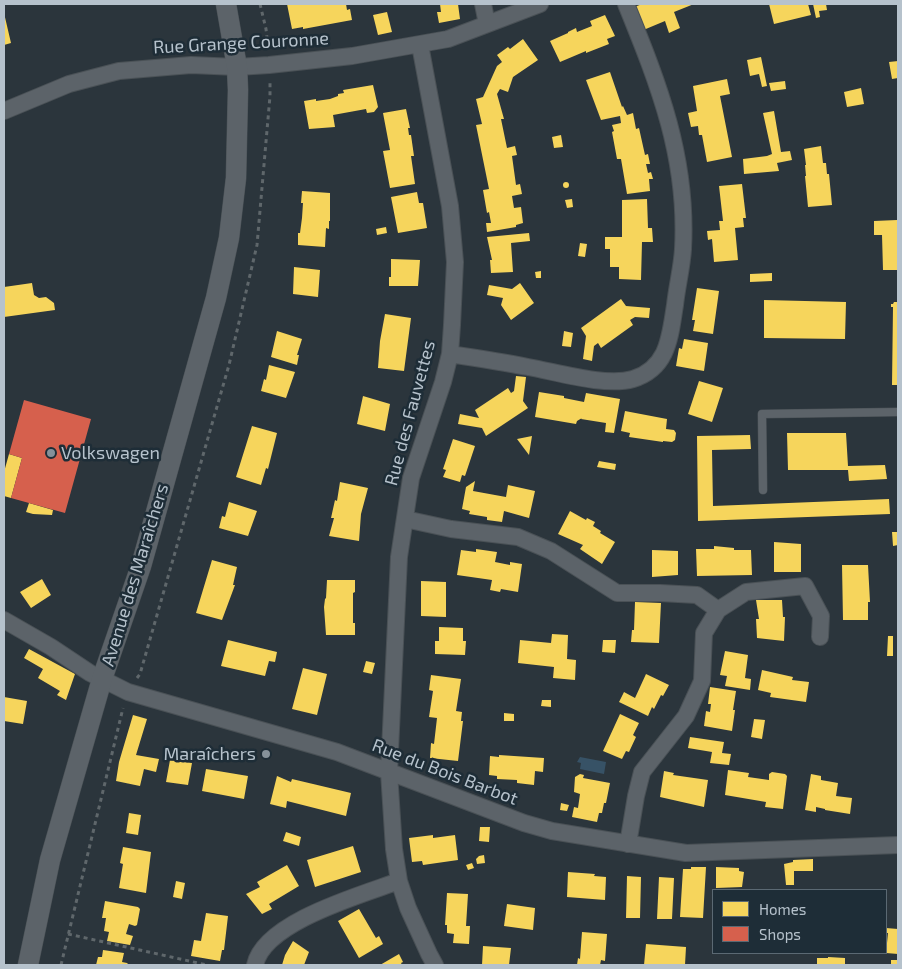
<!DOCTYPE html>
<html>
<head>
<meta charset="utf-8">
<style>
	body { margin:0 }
	#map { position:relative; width:902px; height:969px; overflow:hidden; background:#2b353c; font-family:"Exo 2",sans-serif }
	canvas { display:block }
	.frame { position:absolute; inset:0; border:5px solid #b6c2cc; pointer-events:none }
	.legend { position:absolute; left:712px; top:889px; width:175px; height:65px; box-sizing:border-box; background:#1e2d37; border:1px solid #5b6973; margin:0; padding:6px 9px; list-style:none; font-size:15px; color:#b6c2cc }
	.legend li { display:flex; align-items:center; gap:10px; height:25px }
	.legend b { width:25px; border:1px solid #5b6973 }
</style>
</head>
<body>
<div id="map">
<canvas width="902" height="969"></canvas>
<div class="frame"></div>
<ul class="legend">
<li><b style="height:14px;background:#f6d55c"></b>Homes</li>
<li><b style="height:14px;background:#d6604d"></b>Shops</li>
</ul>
</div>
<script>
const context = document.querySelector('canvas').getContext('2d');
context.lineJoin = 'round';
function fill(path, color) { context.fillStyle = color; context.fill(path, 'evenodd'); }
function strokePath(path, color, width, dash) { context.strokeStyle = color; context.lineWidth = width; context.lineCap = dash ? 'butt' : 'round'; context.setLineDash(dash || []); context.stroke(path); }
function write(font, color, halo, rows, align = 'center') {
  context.font = font + ' "Exo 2",sans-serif'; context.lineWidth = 5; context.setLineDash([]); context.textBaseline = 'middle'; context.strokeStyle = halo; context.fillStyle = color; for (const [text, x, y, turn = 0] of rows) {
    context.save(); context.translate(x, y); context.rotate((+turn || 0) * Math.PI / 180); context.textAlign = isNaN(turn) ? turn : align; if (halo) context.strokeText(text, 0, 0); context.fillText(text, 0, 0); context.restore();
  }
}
fill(new Path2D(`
	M580 757 606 762 604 774 580 769 581 763 577 762Z`), '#375266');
fill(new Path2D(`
	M287 4H346L347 10 350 9 352 20 303 29V27L292 29Z
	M440 4H458L460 19 439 23 437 12H441Z
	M642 4H694L674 12 680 28 669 33 665 21 641 31 632 8Z
	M769 4H808L811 15 774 24Z
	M813 4H826L827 10 819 11 820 17 816 18Z
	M387 12 392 32 378 35 373 15Z
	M4 13 11 43 4 45Z
	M605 15 615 36 607 39 609 44 586 53V51L560 62 550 41 568 33V32L576 28 577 32 592 26 590 21Z
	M523 39 538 60 513 77 508 92 500 89 497 94 504 119H501L507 148 515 146 517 155 512 156 516 185 520 184 522 194 512 196 514 208 521 207 523 223 516 225V227L487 232 486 223H491L489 212 487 213 483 190 489 189 476 125 482 124 476 99 483 97 497 66 502 62 497 55 508 47 510 49Z
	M761 57 767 86 762 87 759 74 750 76 747 60Z
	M898 61V78L892 79 889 62Z
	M610 72 622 107 623 106 627 115 633 113 636 129 639 128 645 155 648 154 650 164H646L648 173 651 172 653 179H649L650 191 627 194 621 159H617L612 132 614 131 612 125 621 123 620 116 601 120 586 80Z
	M727 79 730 94 720 96 732 157 707 162 702 135H699L698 126 691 127 688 113 697 111 693 86Z
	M785 81 786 89 771 91 769 83Z
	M373 85 378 107 374 112 367 113 366 109 333 115 335 127 309 129 304 101 316 99V101L330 99 338 96V94L344 93 343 90Z
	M861 88 864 104 847 107 844 92Z
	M406 109 410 128H408L409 135H411L414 156H411L415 184 390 188 383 151 390 150 383 113Z
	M774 111 781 152 790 151 792 160 777 163 779 171 744 174 743 159 767 156 772 154 763 113Z
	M561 135 563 147 554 148 552 137Z
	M821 146 823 163H826L827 174H829L832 205 808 207 805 176H806L805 165H806L804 149Z
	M563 185a3 3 0 1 1 6 0a3 3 0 1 1-6 0Z
	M742 184 746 218H743L744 227 735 228 738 260 714 262 712 239 708 240 707 231 720 230 719 221H723L719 186Z
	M302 191 330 193V221H329V229L326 228 325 247 298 245V233H300L302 218 303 203H301Z
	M417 192 419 203H423L427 228 398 233 391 197Z
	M572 199 573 207 567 208 565 200Z
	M647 199 648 228H652L653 242H642L641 280 619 279V267H610V249H605V237H622V200Z
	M897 220 898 270H883L882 235H874V221Z
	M386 227 387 233 377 235 376 229Z
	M529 233 530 241 511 243 513 272 491 273 490 260H492L487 237Z
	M580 243 587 244 585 257 578 256Z
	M391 259 420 260 418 286H389V277H391Z
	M294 267 320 270 318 297 293 294Z
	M541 271V278H536L535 272Z
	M772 273V281L750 282V274Z
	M32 283 34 295 39 298 46 297 54 303 55 310 4 317V287Z
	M520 283 534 303 511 320 501 305 503 298 487 295 489 285 512 289Z
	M697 288 719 291 713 334 693 331 695 320H692Z
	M621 299 626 306 650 308 649 318 635 317 630 320 633 325 601 348 598 343 594 346 592 361 583 359 586 336 581 328Z
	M764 300 846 302 845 339 764 338Z
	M894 302H898V385H892L893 307H891V304H893Z
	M385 314 411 318 404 371 378 368 380 341Z
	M277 331 302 339 297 355H299L297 365 271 357Z
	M564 331 573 333 571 347 562 346Z
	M684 339 708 343 704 371 676 366 679 348 682 349Z
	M269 365 295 372 286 398 261 391 264 379 266 380Z
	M516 376 526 377 523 401 528 408 486 436 482 428 458 424 460 414 479 418 475 410 508 388 511 393 514 391Z
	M699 381 723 388 712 422 688 414Z
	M539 392 564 396V398L584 402 586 393 620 399 614 433 605 432 606 423 581 419 582 418 577 421 576 424 535 417Z
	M363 396 390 404 385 431 357 424Z
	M625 411 667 419 666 429 674 430 676 433 675 440 672 442 663 441V442L629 437 630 433 621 431Z
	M252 426 277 433 268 469 266 468 261 485 236 477Z
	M787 433H846L848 466 885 465 887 479 849 481 848 470H788Z
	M750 435 751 449 712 450 713 506 889 499 890 514 698 521 697 436Z
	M532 436 529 455 517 439Z
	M453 439 475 446 465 476 462 475 460 482 443 477 446 470 443 469Z
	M9 454 22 458 11 498 4 496V472Z
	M599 461 616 464 615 470 597 467Z
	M475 481 473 491 506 497 508 485 535 491 529 518 504 511 502 522 487 520V517L469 514 470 511 462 509 466 487Z
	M340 482 368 488 361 514 359 541 329 536 334 518H331L335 500 337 501Z
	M229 502 257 511 248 536 219 528 222 516 225 517Z
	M29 503 53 510 52 515 33 514 26 512Z
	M570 511 586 520 587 518 595 522 593 526 601 531 600 533 615 542 602 564 580 549 583 545 558 534Z
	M892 532H897L898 545 893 546Z
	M774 542 801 544V572H774Z
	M714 546 734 548V550H751L752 575 697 576 696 549H714Z
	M476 549 497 552 495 562 510 565V562L522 564 518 592 501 589 500 592 490 590 492 580 457 575 461 550 476 552Z
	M652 550 678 551V575L652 577Z
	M212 560 237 567 233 585H235L222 620 196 613Z
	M842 565H868L870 602H868V620H843Z
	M42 579 51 595 31 608 20 592Z
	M327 580H355V592L353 593V623H355V635H326L324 607 325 599 326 598Z
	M421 581 446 582V617L421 616Z
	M756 600H782L783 617H785L784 641 757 638 756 619H759Z
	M635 602 661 603 659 643 631 642 632 630H634Z
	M439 627 463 628V641H466L465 655 435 654V641H439Z
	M552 634 568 635 567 659 576 660 575 680 553 678 554 667 518 663 520 640 551 643Z
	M888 636H893V656H887Z
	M228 640 277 652 275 662 269 661 265 676 221 666Z
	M603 640H616L615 653 602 652Z
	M29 649 75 674 66 700 57 695 60 691 38 678 43 669 24 658Z
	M725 651 748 655 745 678 751 679 750 690 725 686 727 676 720 675Z
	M366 661 375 663 372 674 363 672Z
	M303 668 327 674 317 715 292 709Z
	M762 670 793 677 792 680 809 682 806 702 770 697 771 693 758 690Z
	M646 674 669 685 663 696 661 695 654 709 652 707 648 716 619 702 624 692 635 698Z
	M431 675 461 679 456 711 462 712 461 721H463L458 761 430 758 431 743 434 744 437 718 429 717 433 691 429 690Z
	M710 687 736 691 733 710H735L732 731 704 726 706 711 710 712 711 704H708Z
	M4 697 27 701 23 724 4 721Z
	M542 700H551V707L541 706Z
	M504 713 514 714V721H504Z
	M620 714 639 723 633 735 636 737 629 752 626 751 622 759 603 751Z
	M133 715 147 719 136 755 159 759 156 772 144 769 140 786 116 781 119 762Z
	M754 719 765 720 762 739 751 737Z
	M690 737 724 742 722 753 731 754 729 765 710 763 712 752 688 748Z
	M499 755 544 758 543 772 535 771 534 785 517 783V780L497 779V776L489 775 490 756 499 757Z
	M170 760 192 763 188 785 166 782Z
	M206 769 248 776 244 799 202 791Z
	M728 770 749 773 748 777 769 780V774L772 772 785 774 787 776 783 809 765 807 766 802 725 795Z
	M664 771 674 773 673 775 708 780 704 807 660 797Z
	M580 774 584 775 583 778 610 783 606 803H604L602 813H599L597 822 572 817 574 807 578 808 580 794 574 792 575 777Z
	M811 774 821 776V780L838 783 836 796 852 798 850 814 825 810V809L816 807V812L805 810Z
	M277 776 291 782 292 779 351 793 346 816 287 801 286 808 270 804Z
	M561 803 569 805 567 811 560 810Z
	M129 813 141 815 138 835 126 833Z
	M480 827H490L489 842 479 841Z
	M286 832 301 837 299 846 283 841Z
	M433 835V838L455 835 458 860 423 865 422 861 412 862 409 838Z
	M353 846 361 872 315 887 307 860Z
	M123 847 151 852 146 893 119 888 123 864 120 863Z
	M484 855 485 863 477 864 476 859 479 856Z
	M813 859V871H794V885H786L784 864 793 862V860Z
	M472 863 474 868 468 870 466 865Z
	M287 865 299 886 269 904 272 909 262 914 246 894 260 887 257 882Z
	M691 867H706L703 918 680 917 683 869H691Z
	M716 867 739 868V871L744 872 742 887 716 888Z
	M568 872 595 874 594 876 606 877 605 900 567 897Z
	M627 876 641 877 640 918H626Z
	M659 877 674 878 672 919H657Z
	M176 881 185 883 182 899 173 897Z
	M447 893 468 894 466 926H470L469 944 453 943 454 934 447 933V925H445Z
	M105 901 138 907 140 909 137 925 135 926 129 924 126 934 133 936 130 945 107 941 109 932 104 931 106 918H102Z
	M507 904 535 908 533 930 504 926Z
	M359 909 376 938 379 936 383 944 359 958 338 921Z
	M206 913 228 916 224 950H222L220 961 191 956 194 940 201 941Z
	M886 928 898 929V954L886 953 888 933H886Z
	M582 932 607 934 605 961 601 960 600 965H577L578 958 580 959Z
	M293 941 309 952 304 965H282L285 955Z
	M646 944 686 947 685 965H644Z
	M483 946 511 948 509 965H482Z
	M103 950 124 953 122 962 127 963 129 965H96L98 957H102Z
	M399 954 403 962 401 963 402 965H380Z
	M828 957 845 958V965H817V958H828Z
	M891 960H898V965H891Z`), '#f6d55c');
fill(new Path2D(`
	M24 400 91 419 65 513 11 498 22 458 9 454Z`), '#d6604d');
const service = new Path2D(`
	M763 490 762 414 898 412`);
const minor = new Path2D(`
	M483 4 487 24
	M420 45 450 206 455 262 452 325 450 354 443 382 411 478 399 557 389 772 394 849 399 881 408 908 429 954 435 965
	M4 111 69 84 119 71 191 65 237 67 269 65 352 56 448 39 540 4
	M450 354C476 358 502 362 528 367 557 372 605 387 633 379 669 368 670 335 675 305 677 286 682 267 683 249 688 158 659 85 626 4
	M405 519 451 529 518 537 551 551 617 593H660L697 595 718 610 704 633 702 681 686 716 642 772 636 796 628 844
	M718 610 746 592 805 586 821 616 820 637
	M4 620 51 647 90 673 128 692 337 752 524 823 552 831 686 853 898 845
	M255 965C264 922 361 895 399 881`);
const tertiary = new Path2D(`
	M28 965 50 860 102 679 141 566 216 298 229 238 236 178 238 90 237 67 226 4`);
strokePath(service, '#4a5156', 9);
strokePath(minor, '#4a5156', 18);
strokePath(tertiary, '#4a5156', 21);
strokePath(new Path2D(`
	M260 4 266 29 268 48
	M137 678 140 674 229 365 257 245 270 96V82
	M68 934 207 965
	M61 965 123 708`), '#5f676b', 3, [4, 4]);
strokePath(service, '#5c6369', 8);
strokePath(minor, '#5c6369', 16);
strokePath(tertiary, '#5c6369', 20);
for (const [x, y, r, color] of [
	[51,453,5,"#85919a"],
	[266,754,5,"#85919a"]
]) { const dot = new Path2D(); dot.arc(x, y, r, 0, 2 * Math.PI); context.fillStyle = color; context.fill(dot); strokePath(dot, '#1e2d37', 2); }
write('18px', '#b6c2cc', '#1e2d37', [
	["Rue Grange Couronne",241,43,-3],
	["Rue des Fauvettes",410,413,-75],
	["Avenue des Maraîchers",135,575,-73],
	["Rue du Bois Barbot",445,772,21]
]);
write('18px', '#b6c2cc', '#1e2d37', [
	["Volkswagen",61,453],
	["Maraîchers",256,754,"right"]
], 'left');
</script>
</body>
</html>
